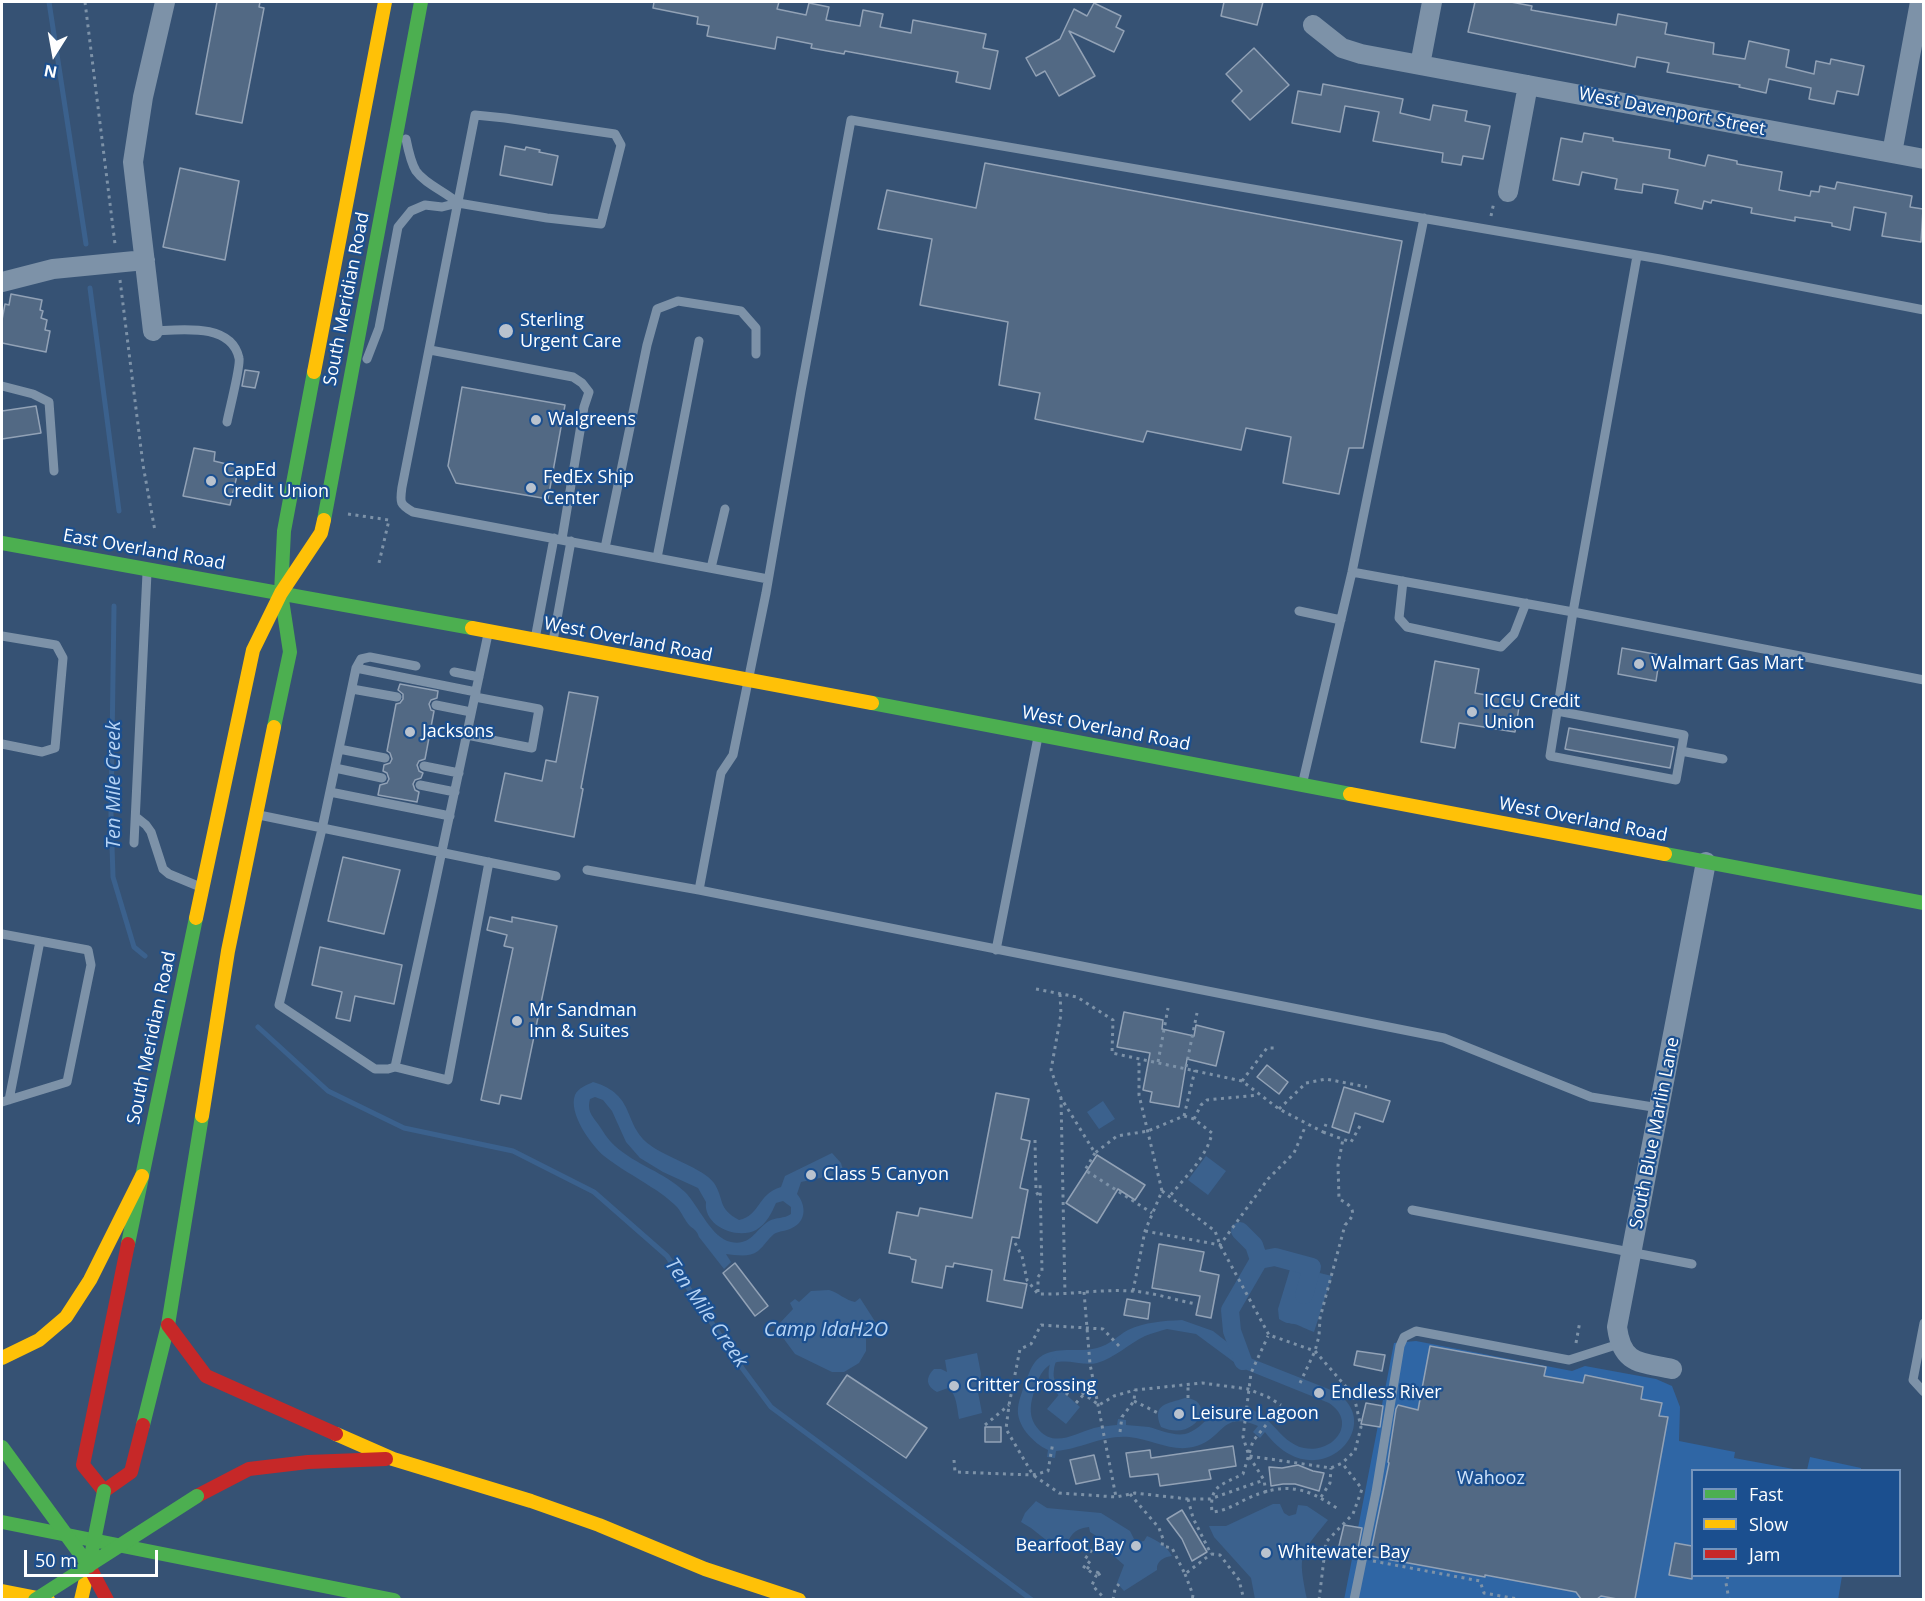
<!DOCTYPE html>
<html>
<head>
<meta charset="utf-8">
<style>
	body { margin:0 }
	#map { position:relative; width:1925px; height:1601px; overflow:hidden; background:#365274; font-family:"Open Sans",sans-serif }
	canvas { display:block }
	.frame { position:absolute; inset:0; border:3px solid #fff; pointer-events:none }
	.legend { position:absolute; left:1691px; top:1469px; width:210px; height:108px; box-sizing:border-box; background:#1b4f8f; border:2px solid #7695bc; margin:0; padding:8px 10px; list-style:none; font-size:18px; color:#fff }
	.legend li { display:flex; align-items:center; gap:12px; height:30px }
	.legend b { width:30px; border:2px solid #7695bc }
	.north { position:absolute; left:24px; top:24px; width:60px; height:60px; -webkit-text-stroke:4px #1b4f8f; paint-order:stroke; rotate:191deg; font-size:16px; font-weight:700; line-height:24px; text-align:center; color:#fff }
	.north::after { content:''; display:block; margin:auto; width:21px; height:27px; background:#fff; clip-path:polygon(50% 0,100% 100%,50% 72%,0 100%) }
	.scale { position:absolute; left:24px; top:1550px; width:134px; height:27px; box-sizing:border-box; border:3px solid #fff; border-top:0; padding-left:8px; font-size:18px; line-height:21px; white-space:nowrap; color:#fff; -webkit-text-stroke:4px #1b4f8f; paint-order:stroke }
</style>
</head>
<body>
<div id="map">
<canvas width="1925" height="1601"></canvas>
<div class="frame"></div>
<ul class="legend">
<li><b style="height:8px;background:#4caf50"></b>Fast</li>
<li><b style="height:8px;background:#ffc107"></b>Slow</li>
<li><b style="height:8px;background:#c62828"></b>Jam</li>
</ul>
<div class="north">N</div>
<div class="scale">50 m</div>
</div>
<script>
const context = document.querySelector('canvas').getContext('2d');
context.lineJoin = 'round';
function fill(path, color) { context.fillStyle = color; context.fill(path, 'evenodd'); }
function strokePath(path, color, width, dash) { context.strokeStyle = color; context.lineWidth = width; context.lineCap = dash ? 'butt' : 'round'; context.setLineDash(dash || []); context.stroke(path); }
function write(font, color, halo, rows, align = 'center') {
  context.font = font + ' "Open Sans",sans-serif'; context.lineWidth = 4.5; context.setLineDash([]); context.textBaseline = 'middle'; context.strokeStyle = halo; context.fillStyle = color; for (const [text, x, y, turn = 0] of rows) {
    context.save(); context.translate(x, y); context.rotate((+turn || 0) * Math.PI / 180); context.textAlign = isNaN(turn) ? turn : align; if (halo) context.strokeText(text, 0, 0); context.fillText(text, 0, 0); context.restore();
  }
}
fill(new Path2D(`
	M1416 1341 1572 1371 1585 1366 1656 1379 1672 1386 1680 1407 1679 1441 1735 1452 1734 1458 1799 1470H1692V1576H1842L1838 1600H1344L1394 1343Z
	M1810 1457 1861 1468V1470H1807Z`), '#2f66a5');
fill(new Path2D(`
	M593 1082C637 1095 622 1124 650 1145 667 1158 703 1168 714 1183 725 1200 717 1208 739 1220 761 1215 757 1194 781 1187L785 1176 832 1153 841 1163 844 1173 801 1182 797 1194C806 1205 807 1221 792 1228 787 1231 779 1231 774 1234 768 1239 764 1246 758 1251 749 1258 736 1255 726 1254L731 1262 724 1269 699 1237C697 1231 695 1230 690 1226 685 1221 682 1213 677 1207 670 1200 660 1192 651 1187 635 1176 619 1168 604 1156 591 1145 568 1113 575 1095 578 1088 587 1085 593 1082ZM595 1097 603 1100 612 1111 626 1142 640 1158 663 1172 698 1188 706 1202C703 1226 737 1240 756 1230 767 1223 771 1214 776 1203L783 1201 791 1207V1214C784 1219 776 1217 769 1221 755 1230 751 1246 731 1242 711 1238 699 1206 685 1192 664 1172 636 1165 615 1146 608 1140 603 1131 598 1124 591 1115 587 1110 590 1099Z
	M1103 1101 1115 1119 1099 1129 1087 1112Z
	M1206 1156 1226 1171 1208 1195 1188 1180Z
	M1291 1266 1332 1276 1314 1332C1307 1330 1300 1325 1294 1324 1287 1323 1285 1323 1279 1319L1278 1309Z
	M829 1290C839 1293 845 1300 855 1302L860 1298 878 1326 870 1332 866 1338V1351L859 1363 844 1372H832L795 1354 778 1331 779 1324 793 1309 790 1303 795 1299 799 1302 811 1291Z
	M1182 1320 1213 1331 1245 1356 1331 1390C1335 1393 1340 1395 1343 1398 1381 1432 1314 1498 1265 1432L1260 1438 1253 1432 1258 1426C1219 1410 1225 1440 1193 1447 1171 1452 1151 1439 1129 1437 1101 1435 1082 1449 1056 1451L1055 1458 1047 1457 1048 1450C1033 1443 1016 1425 1018 1408 1019 1399 1023 1389 1026 1381 1030 1370 1033 1361 1043 1355 1061 1346 1079 1353 1097 1348 1110 1345 1117 1336 1128 1330 1145 1322 1163 1321 1182 1320ZM1167 1329 1196 1334 1242 1368 1329 1403C1358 1422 1334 1454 1304 1448 1275 1442 1270 1403 1231 1407 1210 1409 1204 1429 1185 1434 1173 1436 1160 1430 1149 1427 1141 1426 1134 1426 1126 1425V1420L1118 1419 1117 1425C1110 1426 1102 1426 1094 1428 1076 1433 1055 1448 1039 1430 1032 1422 1030 1415 1031 1405 1033 1394 1038 1374 1047 1367 1061 1355 1081 1367 1097 1363 1115 1358 1128 1344 1145 1336 1152 1333 1160 1331 1167 1329Z
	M977 1353 981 1374 978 1392 982 1413 959 1419C957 1409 957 1394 948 1388L937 1392C926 1386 925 1378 934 1369H941L947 1372 945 1360Z
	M1062 1391 1080 1407 1066 1424 1047 1409Z
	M1185 1398C1217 1399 1197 1443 1161 1427 1151 1403 1168 1404 1185 1398Z
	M1036 1501 1047 1508 1101 1513 1130 1531 1134 1539 1139 1542 1144 1541 1147 1536C1158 1541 1166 1545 1172 1556 1164 1557 1156 1561 1157 1570L1124 1591 1117 1583 1124 1565 1108 1551 1109 1544 1090 1532 1089 1527C1072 1529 1071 1536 1064 1550L1060 1551 1031 1528 1021 1522 1025 1513Z
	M1273 1504H1280L1284 1513 1289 1516 1296 1514 1298 1505 1307 1506 1328 1520C1299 1556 1298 1553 1307 1599H1255L1251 1578 1214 1537 1209 1526H1226Z`), '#3b618d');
strokePath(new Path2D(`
	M49 2 86 244
	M90 288 119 511
	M114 606 111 815 113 877 134 947 145 956
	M258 1027 328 1091 404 1128 513 1151 594 1192 667 1256 742 1368 771 1407 1032 1600
	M1054 1359C1049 1373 1050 1383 1060 1393`), '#3b618d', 5);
strokePath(new Path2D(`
	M1240 1231 1254 1245 1259 1260
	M1243 1361 1232 1331 1230 1310 1259 1260 1275 1257 1312 1267 1304 1295`), '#3b618d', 18);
const building = new Path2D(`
	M217 2H260L259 7 264 8 242 123 196 114Z
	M654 2H779L777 9 806 15 809 3 829 7 826 20 860 26 863 10 883 14 880 27 911 33 913 20 986 34 983 48 998 51 990 89 956 82 958 72 845 51 844 54 811 48 812 44 777 37 775 49 707 36 709 26 697 24 698 17 653 8Z
	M1224 2H1263L1257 25 1221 16Z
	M1475 2H1511L1532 6 1531 10 1616 25 1618 14 1667 23 1665 34 1714 43 1713 54 1745 59 1749 41 1789 50 1786 67 1814 74 1816 61 1830 64 1831 59 1864 66 1858 95 1837 91 1834 104 1809 99 1811 88 1769 79 1766 93 1739 87 1740 85 1667 72 1669 63 1637 57 1635 67 1468 32Z
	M1094 3 1121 16 1116 27 1124 31 1114 52 1069 31 1095 76 1059 96 1045 71 1036 76 1026 58 1060 39 1074 9 1087 16Z
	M1254 48 1289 85 1250 120 1232 101 1242 91 1226 74Z
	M1323 84 1403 99 1400 113 1430 120 1433 105 1467 111 1465 121 1490 126 1483 159 1463 156 1461 165 1442 162 1443 153 1373 141 1379 112 1345 106 1340 132 1292 123 1298 91 1321 95Z
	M1584 133 1613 138V141L1670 150 1669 158 1705 166 1708 155 1737 161V164L1782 172 1779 190 1810 196 1811 191 1819 192 1820 186 1835 189 1837 182 1912 196 1910 207 1923 209 1921 242 1882 236 1886 213 1854 207 1850 230 1832 226V223L1795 217V221L1751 213 1752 208 1712 200 1711 203 1704 201 1702 209 1675 203 1678 190 1643 184 1642 193 1615 189 1617 179 1582 172 1579 185 1553 180 1561 138 1582 142Z
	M505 146 525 150 526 147 540 150 539 152 558 156 552 185 500 175Z
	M985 163 1402 241 1363 448H1349L1339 494 1283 483 1291 437 1246 428 1241 450 1147 431 1143 442 1035 419 1040 393 999 385 1008 322 920 305 932 239 878 229 887 190 976 208Z
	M180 168 239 181 225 260 163 247Z
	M11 294 42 300 40 310 43 311 41 318 47 320 45 330 50 331 46 352 2 343V320L5 304 9 305Z
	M245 370 259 372 255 388 242 386Z
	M462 387 565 405 548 499 456 483 448 466Z
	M36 406 41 433 2 439V411Z
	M194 448 215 452 214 461 239 467 230 505 183 496Z
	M1622 648 1660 655 1656 681 1618 674Z
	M1435 661 1479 669 1475 693 1520 701 1515 732 1459 723 1455 748 1421 742Z
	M400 684 438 691 437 698 431 700 429 704 431 710 434 711 425 759 419 761 417 765 419 771 423 773 421 778 415 780 413 784 415 790 419 792 417 802 378 795 380 785 387 783 389 779 387 773 383 771 384 765 390 763 392 759 390 753 387 751 396 704 400 703 403 699V694L398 690Z
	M569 692 598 697 581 788 583 789 574 837 495 821 505 773 542 781 546 760 556 762Z
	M1569 728 1674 747 1670 768 1565 749Z
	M343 857 400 870 384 934 328 921Z
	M490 917 512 922V917L557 926 521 1099 501 1095 499 1104 481 1100 513 948 504 946 507 935 487 930Z
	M320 947 402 965 394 1004 355 996 350 1021 336 1018 342 992 312 985Z
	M1124 1012 1163 1020 1162 1029 1194 1036 1196 1025 1224 1032 1216 1066 1187 1059 1179 1107 1150 1102 1152 1092 1143 1090 1150 1053 1117 1047Z
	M1267 1065 1288 1082 1279 1094 1257 1077Z
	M1344 1087 1390 1101 1383 1122 1355 1113 1349 1133 1332 1127Z
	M996 1093 1029 1099 1021 1139 1030 1141 1020 1188 1028 1190 1019 1238 1012 1237 1004 1280 1027 1284 1022 1308 987 1301 992 1270 954 1263 953 1267 946 1266 942 1288 912 1282 916 1260 911 1259 910 1257 889 1253 897 1212 918 1216 920 1208 972 1218Z
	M1097 1155 1145 1185 1135 1200 1118 1189 1097 1223 1066 1203Z
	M1159 1244 1204 1252 1200 1271 1219 1275 1211 1318 1196 1315 1200 1296 1152 1288Z
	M735 1263 768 1306 755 1316 723 1273Z
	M1127 1299 1150 1303 1148 1319 1124 1315Z
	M1430 1346 1546 1367 1544 1376 1583 1383 1585 1375 1643 1387 1641 1399 1662 1403 1659 1416 1668 1417 1635 1599H1617L1601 1596 1597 1599H1581L1576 1592 1485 1575V1577L1370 1556 1389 1463 1388 1462 1396 1409 1398 1405 1418 1410Z
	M1357 1351 1385 1355 1382 1371 1354 1365Z
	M847 1375 927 1428 906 1458 827 1404Z
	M1366 1403 1383 1406 1380 1427 1361 1424Z
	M985 1427H1001V1442H985Z
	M1233 1446 1236 1466 1209 1470 1211 1479 1160 1486 1158 1474 1130 1477 1126 1453 1150 1450 1151 1458Z
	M1094 1455 1100 1479 1076 1484 1070 1460Z
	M1298 1465 1313 1471 1324 1473 1319 1491 1295 1484H1283L1271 1486 1269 1467 1282 1468Z
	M1182 1510 1207 1552 1192 1561 1182 1539 1167 1519Z
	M1344 1525 1362 1528 1357 1554 1338 1550Z
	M1675 1543 1692 1546V1579L1669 1575Z`);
fill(building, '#526984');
strokePath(building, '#92a2b6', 1.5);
strokePath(new Path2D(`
	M85 2 115 244
	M1491 216 1494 202
	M120 280 143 465 155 531
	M348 514 389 520 379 563
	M1036 989 1077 997 1113 1020 1112 1053 1242 1081 1279 1109 1323 1132 1326 1124
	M1060 994 1061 1014 1051 1070 1061 1098
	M1158 1062 1168 1008
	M1186 1067 1197 1013
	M1242 1081 1267 1048H1276
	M1279 1109 1306 1083 1326 1079 1367 1087
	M1184 1116 1195 1070
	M1194 1119 1201 1105 1207 1100 1258 1095
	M1323 1132 1351 1142 1360 1126
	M1035 1140 1036 1191 1040 1199
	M1095 1153 1085 1170 1152 1213
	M1162 1191 1215 1231 1220 1245 1269 1335 1315 1351 1354 1396 1361 1427 1355 1451 1342 1463 1331 1468 1249 1456
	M1145 1231 1220 1245 1268 1179 1294 1153 1306 1125
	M1015 1243 1022 1256 1027 1280 1038 1294C1069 1295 1100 1289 1131 1291 1152 1292 1175 1300 1196 1304
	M1133 1291 1145 1231 1162 1191 1139 1095V1059
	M1038 1292V1277L1042 1271 1040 1182
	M1084 1292 1090 1364 1116 1497
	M1065 1295 1061 1098 1095 1153 1117 1136 1148 1131 1184 1116 1194 1119 1212 1133C1207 1157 1185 1177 1170 1196
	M1576 1343 1580 1321
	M1119 1346 1103 1329 1041 1325 1031 1344 1020 1349 1009 1405 1006 1429 1033 1475 1059 1493 1116 1497 1135 1493 1188 1499H1210L1264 1480
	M1300 1383 1315 1351 1319 1336 1320 1318 1345 1225C1358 1213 1353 1206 1339 1199L1338 1165 1343 1139
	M1066 1395 1073 1386 1099 1405 1114 1396 1135 1390 1202 1383 1248 1389 1268 1397 1281 1405
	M1188 1398V1384
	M1134 1401 1158 1413
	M1076 1403 1084 1394
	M985 1425 1009 1405
	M1266 1425 1253 1441 1243 1474C1222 1485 1209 1485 1212 1512 1225 1511 1235 1505 1246 1499 1284 1482 1305 1486 1338 1509
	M1120 1432 1122 1417 1134 1401 1135 1390
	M954 1460 955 1472 1033 1475 1048 1471 1053 1442
	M1266 1493 1264 1480 1249 1456 1243 1437 1251 1373 1268 1336
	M1130 1494 1159 1528 1163 1539 1162 1546 1172 1548 1185 1574 1211 1554
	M1321 1497 1330 1483 1331 1468
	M1188 1499 1193 1518 1211 1554 1220 1555 1239 1580 1244 1600
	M1373 1561 1480 1581 1484 1593 1523 1600
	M1083 1566 1096 1576 1092 1585 1106 1600
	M1087 1569 1091 1564 1085 1559 1097 1543 1103 1547 1106 1542
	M1098 1571 1096 1576 1101 1573
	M1185 1574 1193 1595 1192 1600
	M1728 1576 1726 1583 1729 1600
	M1113 1600 1115 1589 1119 1584
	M1319 1600 1326 1542 1353 1514 1362 1489 1342 1463`), '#7d92a8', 3, [3, 4.5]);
strokePath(new Path2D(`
	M458 203 547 218 601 224 621 145 615 134 505 118 475 115 402 487C400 502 399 504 413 512L768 579
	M153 331C180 330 231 322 239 358 241 366 229 411 227 422
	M430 350 573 377 582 383 589 392 584 407 562 539
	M367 359 379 328 398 227 411 211 425 205 442 207 458 203C446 192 425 184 416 171 411 163 408 149 406 139
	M2 386 33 394 49 402 54 471
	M605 548 647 345 657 309 678 301 741 311 756 328V354
	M657 558 699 341
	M711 568 725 509
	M1352 572 1573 612 1924 680
	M1403 581 1399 618 1407 627 1501 647 1514 634 1526 603
	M1299 611 1341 620
	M2 636 56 645 63 658 55 748 42 752 2 744
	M535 639 554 538
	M553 641 571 541
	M356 668 361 659 370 657 416 666
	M454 672 479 677
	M352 689 397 697
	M476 692 356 668 322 829 279 1005 375 1069H388L395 1067C427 923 458 778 488 634
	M436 705 471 712
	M1557 711 1684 735 1676 780 1550 756 1573 612 1637 256
	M467 735 532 748 539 709 475 697
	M339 749 385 758
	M1681 751 1723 759
	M424 766 459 773
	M335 768 382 778
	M1303 781 1352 572 1424 218
	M420 785 455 792
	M330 792 450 816
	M259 815 556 876
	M136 817 146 825 151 832 163 869 169 874 198 886
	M134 843 147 573
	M587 870 699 890 1444 1038 1591 1097 1659 1108
	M699 890 721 773 733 755 766 593 801 391 851 120 1660 259 1924 310
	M2 934 88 950 91 965 67 1082 2 1102
	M996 950 1038 737
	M395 1067 448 1080 489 862
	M9 1100 40 941
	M1412 1210 1692 1264
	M1924 1323 1913 1380 1924 1392
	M1354 1600 1376 1492 1400 1346 1404 1337 1416 1331 1569 1360 1619 1344`), '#7d92a8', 9);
strokePath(new Path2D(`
	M1313 25 1342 48 1361 54 1924 159
	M1420 65 1432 2
	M1892 153 1920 2
	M1508 192 1528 85
	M2 282 53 269 145 260
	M153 331 133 162 143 97 165 2
	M1672 1369C1640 1362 1622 1365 1617 1327L1706 862`), '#7d92a8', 20);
strokePath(new Path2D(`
	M324 520 421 2
	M2 543 472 628
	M872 703 1350 794
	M274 727 290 652 281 593 284 531 314 372
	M1665 854 1924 903
	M128 1244 196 918
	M143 1425 168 1325 202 1116
	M2 1522 394 1600`), '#4caf50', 14);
strokePath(new Path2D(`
	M314 372 385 2
	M472 628 872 703
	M1350 794 1665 854
	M196 918 253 650 281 593 321 533 324 520
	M202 1116 228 951 274 727
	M2 1358 39 1340 66 1317 90 1280 142 1176
	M336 1434 393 1459 531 1501 599 1525 705 1569 799 1600
	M2 1591 48 1600
	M81 1600 89 1566`), '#ffc107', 14);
strokePath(new Path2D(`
	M128 1244 83 1465 104 1491 131 1472 143 1425
	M168 1325 206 1376 336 1434
	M197 1496 249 1469 308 1462 386 1459
	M89 1566 107 1600`), '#c62828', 14);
strokePath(new Path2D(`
	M2 1447 89 1566
	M89 1566 104 1491
	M35 1600 197 1496`), '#4caf50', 14);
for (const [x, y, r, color] of [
	[506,331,8,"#b9c2ce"],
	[536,420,6,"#b9c2ce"],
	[211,481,6,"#b9c2ce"],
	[531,488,6,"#b9c2ce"],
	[1639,664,6,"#b9c2ce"],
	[1472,712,6,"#b9c2ce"],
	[410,732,6,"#b9c2ce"],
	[517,1021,6,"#b9c2ce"],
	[811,1175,6,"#b9c2ce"],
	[954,1386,6,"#b9c2ce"],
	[1319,1393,6,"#b9c2ce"],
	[1179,1414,6,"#b9c2ce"],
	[1136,1546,6,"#b9c2ce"],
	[1266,1553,6,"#b9c2ce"]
]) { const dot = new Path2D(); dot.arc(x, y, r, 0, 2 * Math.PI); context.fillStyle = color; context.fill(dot); strokePath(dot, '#1b4f8f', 2); }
write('18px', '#fff', '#1b4f8f', [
	["West Davenport Street",1672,112,11],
	["South Meridian Road",347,299,-79],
	["East Overland Road",144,550,10],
	["West Overland Road",628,640,11],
	["West Overland Road",1106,729,11],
	["West Overland Road",1583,820,11],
	["South Meridian Road",152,1038,-78],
	["South Blue Marlin Lane",1655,1133,-79]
]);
write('18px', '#fff', '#1b4f8f', [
	["Sterling",520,321],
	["Urgent Care",520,342],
	["Walgreens",548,420],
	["CapEd",223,471],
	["Credit Union",223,492],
	["FedEx Ship",543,478],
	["Center",543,499],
	["Walmart Gas Mart",1651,664],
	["ICCU Credit",1484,702],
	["Union",1484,723],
	["Jacksons",422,732],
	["Mr Sandman",529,1011],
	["Inn & Suites",529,1032],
	["Class 5 Canyon",823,1175],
	["Critter Crossing",966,1386],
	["Endless River",1331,1393],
	["Leisure Lagoon",1191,1414],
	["Bearfoot Bay",1124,1546,"right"],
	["Whitewater Bay",1278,1553]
], 'left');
write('18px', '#cfe3fa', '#1b4f8f', [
	["Wahooz",1491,1479]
]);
write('italic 20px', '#b5d3f5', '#1b4f8f', [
	["Ten Mile Creek",114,785,-90],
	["Ten Mile Creek",706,1313,55],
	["Camp IdaH2O",826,1330]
]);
</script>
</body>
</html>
